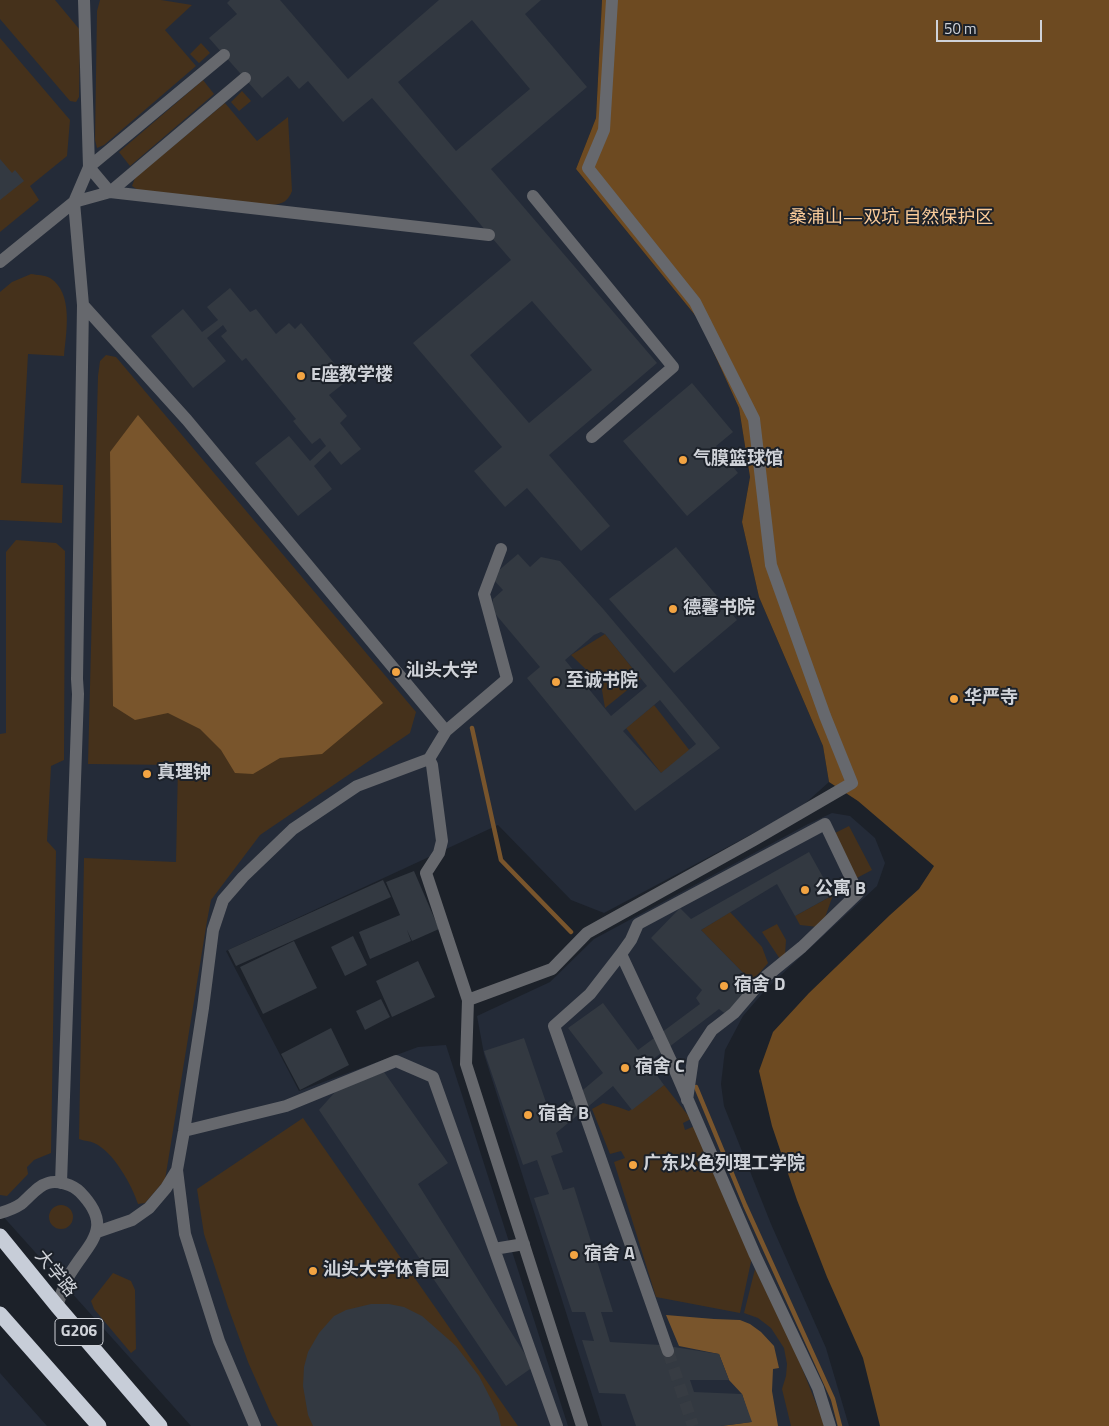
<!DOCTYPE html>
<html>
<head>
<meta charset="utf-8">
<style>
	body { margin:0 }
	#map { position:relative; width:1109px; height:1426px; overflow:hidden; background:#1c2129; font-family:"Titillium Web",sans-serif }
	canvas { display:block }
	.scale { position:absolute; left:936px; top:20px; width:106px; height:22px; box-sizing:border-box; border:2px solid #cfd2d8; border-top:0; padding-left:6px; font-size:15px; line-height:18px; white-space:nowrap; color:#cfd2d8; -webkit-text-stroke:4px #1c2129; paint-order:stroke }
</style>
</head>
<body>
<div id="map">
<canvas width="1109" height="1426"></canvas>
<div class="scale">50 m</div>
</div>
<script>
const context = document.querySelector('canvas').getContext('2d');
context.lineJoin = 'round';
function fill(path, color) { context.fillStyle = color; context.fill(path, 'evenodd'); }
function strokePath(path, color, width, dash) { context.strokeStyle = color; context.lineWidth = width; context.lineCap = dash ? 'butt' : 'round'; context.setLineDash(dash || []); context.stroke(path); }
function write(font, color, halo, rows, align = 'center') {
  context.font = font + ' "Titillium Web","Noto Sans SC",sans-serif'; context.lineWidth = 4; context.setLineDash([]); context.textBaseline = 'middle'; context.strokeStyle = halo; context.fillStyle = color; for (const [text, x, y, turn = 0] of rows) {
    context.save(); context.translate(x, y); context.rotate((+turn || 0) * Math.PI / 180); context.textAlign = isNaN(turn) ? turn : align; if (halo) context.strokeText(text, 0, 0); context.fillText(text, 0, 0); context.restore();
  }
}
fill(new Path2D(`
	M0 0H602L596 118 576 169 699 320 739 408 750 477 742 522 759 597 823 746 829 782 799 809 604 913 571 900 498 825 226 951 299 1091 418 1047 446 1045 568 1426H191L0 1213Z
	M832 813 850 816 875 838 885 863 877 886 767 988 743 1016 725 1050 721 1084 724 1106 771 1224 826 1348 849 1426H602L484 1054 477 1016 550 982 594 939 808 824Z
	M0 1373 47 1426H0Z`), '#242b38');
fill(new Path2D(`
	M0 0H55L80 30 79 97 76 102 70 101 0 19Z
	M100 0H161L192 5 165 30 196 66 104 145 97 148 95 140 97 11Z
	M0 38 70 120 67 156 30 186 39 200 0 232Z
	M201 43 210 53 199 63 190 54Z
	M203 80 214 94 130 166 119 152Z
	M242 91 251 101 239 111 231 102Z
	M225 103 257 141 288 117 292 191C288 201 283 204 272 205L138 190 132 186 135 178Z
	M31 274C37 275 45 275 50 278 74 293 66 333 64 356L28 354 21 483 63 485 62 523 0 520V292L12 282Z
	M106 355 116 357 416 712 410 733 260 835 211 900 207 921 165 1180 145 1203 138 1204C132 1185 113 1151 94 1143 90 1141 84 1141 79 1139L84 858 176 862 178 765 88 764 98 376 100 361Z
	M16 540 56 543 65 551 64 760 51 766 47 841 56 851 51 1153 34 1160 27 1167 28 1174 7 1196 0 1195V734L6 733V552Z
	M605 634 641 679 605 708 601 684 571 655Z
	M654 705 690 751 661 773 626 728Z
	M849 826 872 870 853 880 829 836Z
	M833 895 823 923 818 927 800 925 795 916Z
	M730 912 762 947 768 963 752 982 701 930Z
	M777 924 786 940 785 955 780 959 762 932Z
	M664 1085 691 1119 683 1123 685 1130 695 1126 752 1257 740 1313 656 1297 614 1162 625 1158 621 1151 610 1154 592 1109 603 1103 618 1107 629 1111Z
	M303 1118 518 1426H278L272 1416 248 1362 228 1307 204 1234 197 1189Z
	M49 1217a12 12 0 1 1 24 0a12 12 0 1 1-24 0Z
	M755 1269 794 1348 825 1426H791L782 1389 786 1376 787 1364 784 1348 771 1328 758 1318 744 1313Z
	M113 1273 131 1281 135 1290 136 1349 131 1353 94 1309 91 1301Z`), '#45311b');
fill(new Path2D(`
	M602 0H1109V1426H880L863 1358 827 1277 797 1200 772 1126 759 1071 773 1032 809 993 890 915 919 889 934 866 858 801 829 782 823 746 759 597 742 522 750 477 739 408 699 320 576 169 596 118Z`), '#6d4a21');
fill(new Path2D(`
	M138 415 383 703 322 754 280 758 253 774 235 773 221 750 200 729 168 713 135 720 113 706 110 452Z
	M666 1315 714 1319 740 1320 750 1324 761 1332 774 1346 779 1368 773 1369 772 1391 778 1426H721L751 1422 742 1394 729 1380 719 1354 679 1346Z`), '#79552c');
strokePath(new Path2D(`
	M472 728 501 860 571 932
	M696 1087 745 1205 833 1399 840 1426`), '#79552c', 4.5);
fill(new Path2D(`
	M230 0H280L348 79 439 0H541L525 14 587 87 491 169 657 363 549 455 610 526 581 551 527 488 505 507 474 471 502 447 413 343 511 260 372 98 343 122 308 81 299 89 288 76 262 98 209 38 237 14 227 3ZM472 20 530 89 456 151 398 82ZM532 301 592 370 529 423 470 355Z
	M0 159 12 173 15 170 24 181 0 200Z
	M230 288 250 312 256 309 276 334 289 323 295 329 301 323 343 374 338 378 343 384 329 395 347 416 340 423 361 449 341 465 330 451 314 466 332 489 298 516 255 463 289 436 310 461 326 446 320 438 312 444 293 421 296 419 246 358 242 361 221 336 227 331 223 325 207 338 226 361 193 388 151 336 183 309 202 332 218 320 207 307Z
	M692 383 733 432 716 446 738 473 687 516 623 441Z
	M676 547 737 620 674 673 609 599Z
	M518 554 530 567 541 557 560 561 604 610 720 748 635 811 527 678 540 667 492 610 493 599 503 590 491 577ZM601 632 605 634 647 686 611 716 565 660 594 635ZM660 700 696 744 661 773 623 731Z
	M809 852 833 895 795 916 777 884 701 930 752 982 727 1015 719 1009 648 1063 664 1085 632 1110 613 1086 556 1133 563 1152 551 1156 563 1190 574 1187 613 1312H601L610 1342 661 1345 719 1354 729 1380H690L694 1392 742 1394 752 1422 721 1426H636L625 1394 599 1393 582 1340 594 1341 585 1312H572L534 1198 549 1194 537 1160 523 1165 484 1051 524 1038 551 1117 603 1073 568 1028 603 1003 638 1050 700 1004 696 998 702 990 651 938 680 908 691 919Z
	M414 871 439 929 412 941 407 930 411 941 370 959 359 932 400 915 386 882Z
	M383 880 391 897 236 966 228 950Z
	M353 936 367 965 345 976 331 947Z
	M294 941 317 988 263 1014 240 967Z
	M418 961 435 997 392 1017 376 981Z
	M381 999 390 1017 365 1030 356 1011Z
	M331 1028 349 1065 300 1090 281 1054Z
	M384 1072 448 1163 418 1184 533 1367 506 1386 319 1110 336 1091Z
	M371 1304H389L404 1307 422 1316 456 1346 479 1376 498 1413 501 1426H313L308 1415 303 1386 304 1367 308 1352 319 1333 334 1316 346 1310Z`), '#333941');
strokePath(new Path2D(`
	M668 1351 693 1426`), '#373c43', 12, [12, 6]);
strokePath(new Path2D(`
	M84 0 89 167 110 192 489 235
	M533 196 673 367 592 437
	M0 262 74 202 89 167 224 55
	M83 305 187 420 446 731 429 759 432 765 442 841 439 853 426 873 468 1000 466 1064 582 1426
	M446 731 507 679 484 594 501 549
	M621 954 590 994 554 1026 668 1351
	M468 1000 552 969 587 933 754 840 852 783 825 716 771 565 754 419 695 302 588 168 604 130 612 0
	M687 1100 693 1059 712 1030 734 1013 764 978 802 947 858 893 825 824 638 924 631 940 621 954 671 1061 755 1255 818 1388 830 1426
	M184 1131 286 1106 396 1061 433 1077 557 1426
	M177 1170 185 1234 219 1341 255 1426
	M61 1183 78 694 77 679 83 305 74 202 110 192 245 78
	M0 1213C7 1211 15 1208 21 1204 30 1197 37 1186 48 1183 58 1180 73 1185 80 1192 115 1228 89 1242 70 1274 64 1283 61 1296 57 1306
	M97 1232 132 1220 149 1208 166 1188 177 1170 184 1131 203 1008 213 930 223 900 243 877 293 829 357 786 429 759
	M494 1249 524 1244`), '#66686d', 12);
strokePath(new Path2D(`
	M0 1236 57 1306 160 1426
	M0 1314 99 1426`), '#c7cdd8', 15);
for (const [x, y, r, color] of [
	[301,376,5,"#f3a442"],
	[683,460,5,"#f3a442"],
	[673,609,5,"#f3a442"],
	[396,672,5,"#f3a442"],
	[556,682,5,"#f3a442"],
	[954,699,5,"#f3a442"],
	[147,774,5,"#f3a442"],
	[805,890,5,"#f3a442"],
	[724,986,5,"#f3a442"],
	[625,1068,5,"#f3a442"],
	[528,1115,5,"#f3a442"],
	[633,1165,5,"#f3a442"],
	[574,1255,5,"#f3a442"],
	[313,1271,5,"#f3a442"]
]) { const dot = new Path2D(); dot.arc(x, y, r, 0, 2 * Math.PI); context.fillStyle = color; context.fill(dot); strokePath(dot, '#1c2129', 2); }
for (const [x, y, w] of [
	[79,1332,48]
]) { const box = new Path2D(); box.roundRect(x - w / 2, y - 13.5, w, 27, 4); context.fillStyle = '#1c2129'; context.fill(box); strokePath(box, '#cfd2d8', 1); }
write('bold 16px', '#cfd2d8', null, [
	["G206",79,1332]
]);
write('18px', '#fbcc9a', '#1c2129', [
	["桑浦山—双坑 自然保护区",891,219]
]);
write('bold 18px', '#cfd2d8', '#1c2129', [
	["E座教学楼",311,376],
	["气膜篮球馆",693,460],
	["德馨书院",683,609],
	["汕头大学",406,672],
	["至诚书院",566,682],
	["华严寺",964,699],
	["真理钟",157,774],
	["公寓 B",815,890],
	["宿舍 D",734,986],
	["宿舍 C",635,1068],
	["宿舍 B",538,1115],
	["广东以色列理工学院",643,1165],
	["宿舍 A",584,1255],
	["汕头大学体育园",323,1271]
], 'left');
write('18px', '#cfd2d8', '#1c2129', [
	["大学路",55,1274,51]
]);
</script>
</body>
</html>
